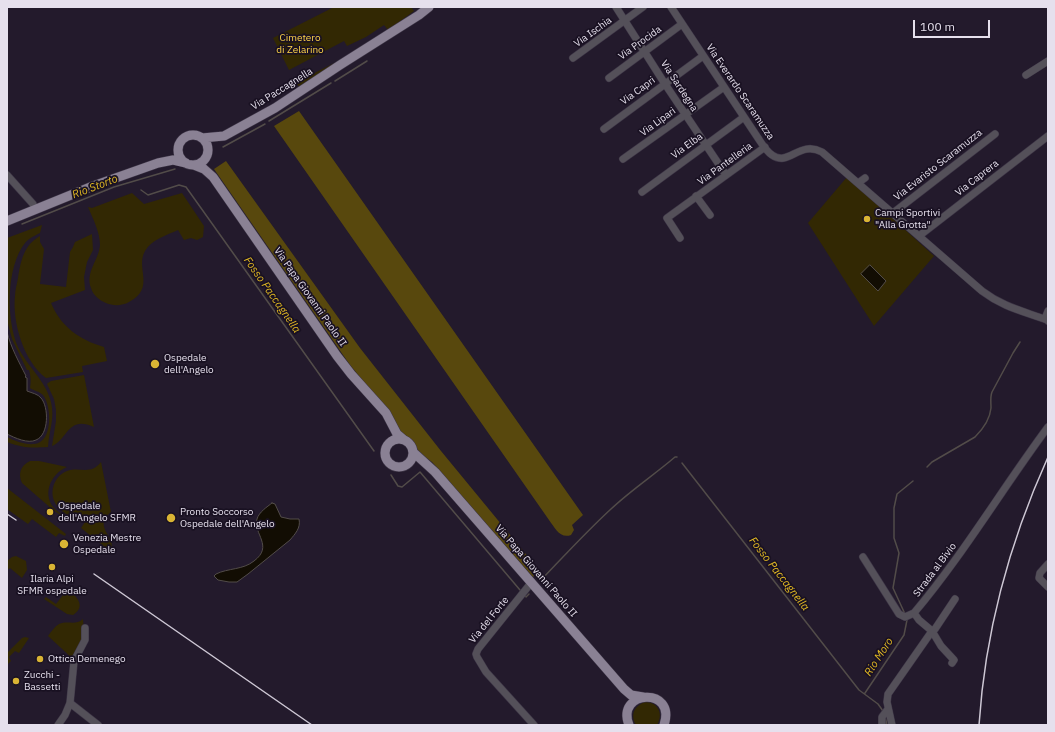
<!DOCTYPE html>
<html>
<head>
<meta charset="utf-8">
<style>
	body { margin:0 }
	#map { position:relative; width:1055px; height:732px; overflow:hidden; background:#231a2c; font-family:"IBM Plex Sans",sans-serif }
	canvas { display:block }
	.frame { position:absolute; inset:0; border:8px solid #e6e0ed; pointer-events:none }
	.scale { position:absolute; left:913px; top:20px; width:77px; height:18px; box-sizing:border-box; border:2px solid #e6e0ed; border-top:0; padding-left:5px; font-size:12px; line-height:14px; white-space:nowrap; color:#e6e0ed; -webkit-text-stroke:3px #191122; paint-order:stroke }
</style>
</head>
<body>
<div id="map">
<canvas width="1055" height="732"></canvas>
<div class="frame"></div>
<div class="scale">100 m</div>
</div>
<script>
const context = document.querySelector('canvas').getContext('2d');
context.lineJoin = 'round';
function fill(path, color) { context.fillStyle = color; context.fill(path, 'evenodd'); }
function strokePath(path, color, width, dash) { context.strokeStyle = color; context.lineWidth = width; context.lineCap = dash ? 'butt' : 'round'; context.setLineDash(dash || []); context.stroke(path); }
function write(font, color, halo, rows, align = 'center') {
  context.font = font + ' "IBM Plex Sans",sans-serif'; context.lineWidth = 3.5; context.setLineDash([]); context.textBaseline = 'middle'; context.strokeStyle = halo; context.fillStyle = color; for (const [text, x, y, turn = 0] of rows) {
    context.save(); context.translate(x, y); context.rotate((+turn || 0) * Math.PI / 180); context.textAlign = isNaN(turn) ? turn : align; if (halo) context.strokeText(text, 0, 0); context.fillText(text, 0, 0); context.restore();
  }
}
fill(new Path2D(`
	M334 7H411L414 11 388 30 384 25 366 37 347 46 344 41 289 70 273 38Z
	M336 62 300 87 295 83Z
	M847 177 934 256 874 326 808 223Z
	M132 193 144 204 182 193 204 226 203 237 197 240 191 238 184 240 178 230C167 235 151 240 145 251 135 268 156 288 129 302 122 306 113 306 106 303 99 300 93 295 91 288 85 272 99 260 100 245 100 232 93 219 88 207L92 208Z
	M42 225 40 233C34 236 29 238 25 243 6 267 6 320 18 347 27 366 46 381 51 402 55 419 49 430 48 447 30 448 23 448 7 442V437C15 441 25 445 34 444 53 443 52 406 43 395 39 391 34 391 30 388 31 382 31 377 29 370H27L12 339 7 320V238Z
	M92 234 93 250 87 262 84 277 85 290 51 303C61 327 80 340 104 347L107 361 82 366 83 372 46 378C24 362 12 322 15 296 15 290 17 284 18 278 21 260 24 245 40 236V242L44 249 40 284 66 287 70 252 73 247 75 242Z
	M84 375 94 427C68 415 68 439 52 446L56 421V410L54 399 47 384 48 383 51 381Z
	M30 461H39L67 467C50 474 41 496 56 510 61 515 70 518 73 523L53 510 22 483C18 474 20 466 30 461Z
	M101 462 111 512C91 527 119 538 110 551L81 528 85 522 78 517 76 519C70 516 63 513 58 507 48 496 52 477 67 471 80 466 90 476 101 462Z
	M7 488 66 534 65 536 59 533 56 537 32 519 28 524 7 509Z
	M16 556 26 561 27 570 22 578 10 568 7 570V561L12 557Z
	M72 593C80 600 84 608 73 615L67 614 44 599 46 597 56 604 63 595Z
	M83 619 84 633 73 659 48 636C51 632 54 627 59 624 68 620 75 626 83 619Z
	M25 637 29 638 19 653 15 651 9 657 11 661 7 665V653L22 638Z
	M645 702C658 702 664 714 657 725H636C630 715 634 706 645 702Z`), '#322803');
fill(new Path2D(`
	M299 111 583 515 572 525 574 530 571 535C560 539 555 528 549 520L274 126Z
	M226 161 360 348 441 451 534 564 529 569 534 576 533 577 432 462 416 451 412 442 404 438 369 388 350 365 214 169Z`), '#58480d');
const water = new Path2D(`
	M870 265 886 281 878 291 861 274Z
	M7 332C11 348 19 362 26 376L25 377 27 378V391C32 393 38 394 41 398 49 407 49 435 36 440 28 444 15 438 7 434Z
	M272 503 275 504 281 517 290 519H299C301 528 295 534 290 540L248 574 237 582H229L218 580 214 576 216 574C228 568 243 570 254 561 274 546 253 534 257 519 259 512 267 507 272 503Z`);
fill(water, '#120d03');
strokePath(water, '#524c49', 1);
strokePath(new Path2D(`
	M335 81 367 61
	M269 121 331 83
	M223 147 265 124
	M141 190 148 195 179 185 186 187 374 451
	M22 224 114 187 175 169
	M682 463 859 690 878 704 883 711
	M927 467 932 462 975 437C983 429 990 419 991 408 991 402 990 397 992 392L1013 353 1020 342
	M391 475 398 486 402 487 420 472 520 590
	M542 579C565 555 587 531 611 509 631 490 654 475 675 457H677
	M525 595 526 597 529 594
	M905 614 893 588 899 553 894 538V508L897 494 913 481
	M865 693 904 635 907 620
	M885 716 887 725`), '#524c49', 1.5);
const minor = new Path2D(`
	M616 7 665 84 726 175
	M671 7 758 138C762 144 766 151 772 155 789 167 799 140 822 152L982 291C1003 307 1023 311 1047 320
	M573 58 643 7
	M1026 75 1048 61
	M609 78 682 24
	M604 129 703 56
	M623 159 724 87
	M7 175 33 204 35 209
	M858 183 865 178
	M642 192 744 117
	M696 196 710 215
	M893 213 995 134
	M919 236 1048 136
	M680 238 667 218 765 147
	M1048 311 1046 316 1048 321
	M863 557 899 614 905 617 914 613
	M1048 564 1040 573 1039 578 1048 587
	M531 583 478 649 476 654 477 657 486 672 534 725
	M952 663 954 660 941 646 932 631 935 629 955 599
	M70 703 98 725
	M58 725 65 715 70 703 74 661 85 640V628
	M882 725V717L888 709
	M892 725 887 702 888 694 932 631 919 620 914 613C963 555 1002 489 1048 427`);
const major = new Path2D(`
	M178 150a15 15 0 1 1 30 0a15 15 0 1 1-30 0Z
	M202 138 224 136 275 108 340 65 419 15 429 7
	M194 165 204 169 213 177 337 356 351 374 386 413 397 434 403 439
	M7 221 93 186 158 163 173 160 186 163
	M385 453a14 14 0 1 1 28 0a14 14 0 1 1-28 0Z
	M413 452 435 472 624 689 631 695 643 697
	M629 725C615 690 677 686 664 725`);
strokePath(minor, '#3e3647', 8);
strokePath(major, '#3e3647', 10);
strokePath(minor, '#545059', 7);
strokePath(major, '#8a8194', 9);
strokePath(new Path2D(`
	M7 514 16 520
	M94 574 312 725
	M979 725C985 633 1010 541 1048 457`), '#cec8d5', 1.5);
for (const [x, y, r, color] of [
	[867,219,4,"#d9b434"],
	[155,364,5,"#d9b434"],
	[50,512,4,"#d9b434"],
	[171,518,5,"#d9b434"],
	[64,544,5,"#d9b434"],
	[52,567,4,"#d9b434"],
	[40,659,4,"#d9b434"],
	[16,681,4,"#d9b434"]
]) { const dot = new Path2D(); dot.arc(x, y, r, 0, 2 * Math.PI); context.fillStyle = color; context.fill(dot); strokePath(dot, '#191122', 1.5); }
write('10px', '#e6e0ed', '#191122', [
	["Via Ischia",593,32,-36],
	["Via Procida",640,43,-36],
	["Via Sardegna",679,86,57],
	["Via Paccagnella",282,89,-32],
	["Via Capri",638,91,-36],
	["Via Everardo Scaramuzza",740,92,56],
	["Via Lipari",658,122,-36],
	["Via Elba",687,146,-36],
	["Via Pantelleria",725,164,-36],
	["Via Evaristo Scaramuzza",938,165,-38],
	["Via Caprera",977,178,-38],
	["Via Papa Giovanni Paolo II",310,297,55],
	["Strada al Bivio",935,570,-53],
	["Via Papa Giovanni Paolo II",536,571,49],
	["Via del Forte",489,620,-51]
]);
write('10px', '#fed449', '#191122', [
	["Cimetero",300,38],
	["di Zelarino",300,50]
]);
write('10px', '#e6e0ed', '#191122', [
	["Campi Sportivi",875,213],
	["\"Alla Grotta\"",875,225],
	["Ospedale",164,358],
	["dell'Angelo",164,370],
	["Ospedale",58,506],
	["dell'Angelo SFMR",58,518],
	["Pronto Soccorso",180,512],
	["Ospedale dell'Angelo",180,524],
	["Venezia Mestre",73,538],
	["Ospedale",73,550],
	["Ilaria Alpi",52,579,"center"],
	["SFMR ospedale",52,591,"center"],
	["Ottica Demenego",48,659],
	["Zucchi -",24,675],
	["Bassetti",24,687]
], 'left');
write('italic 11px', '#e4bb23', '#191122', [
	["Rio Storto",95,187,-21],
	["Fosso Paccagnella",272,295,55],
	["Fosso Paccagnella",779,574,52],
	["Rio Moro",879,657,-57]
]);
</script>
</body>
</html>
